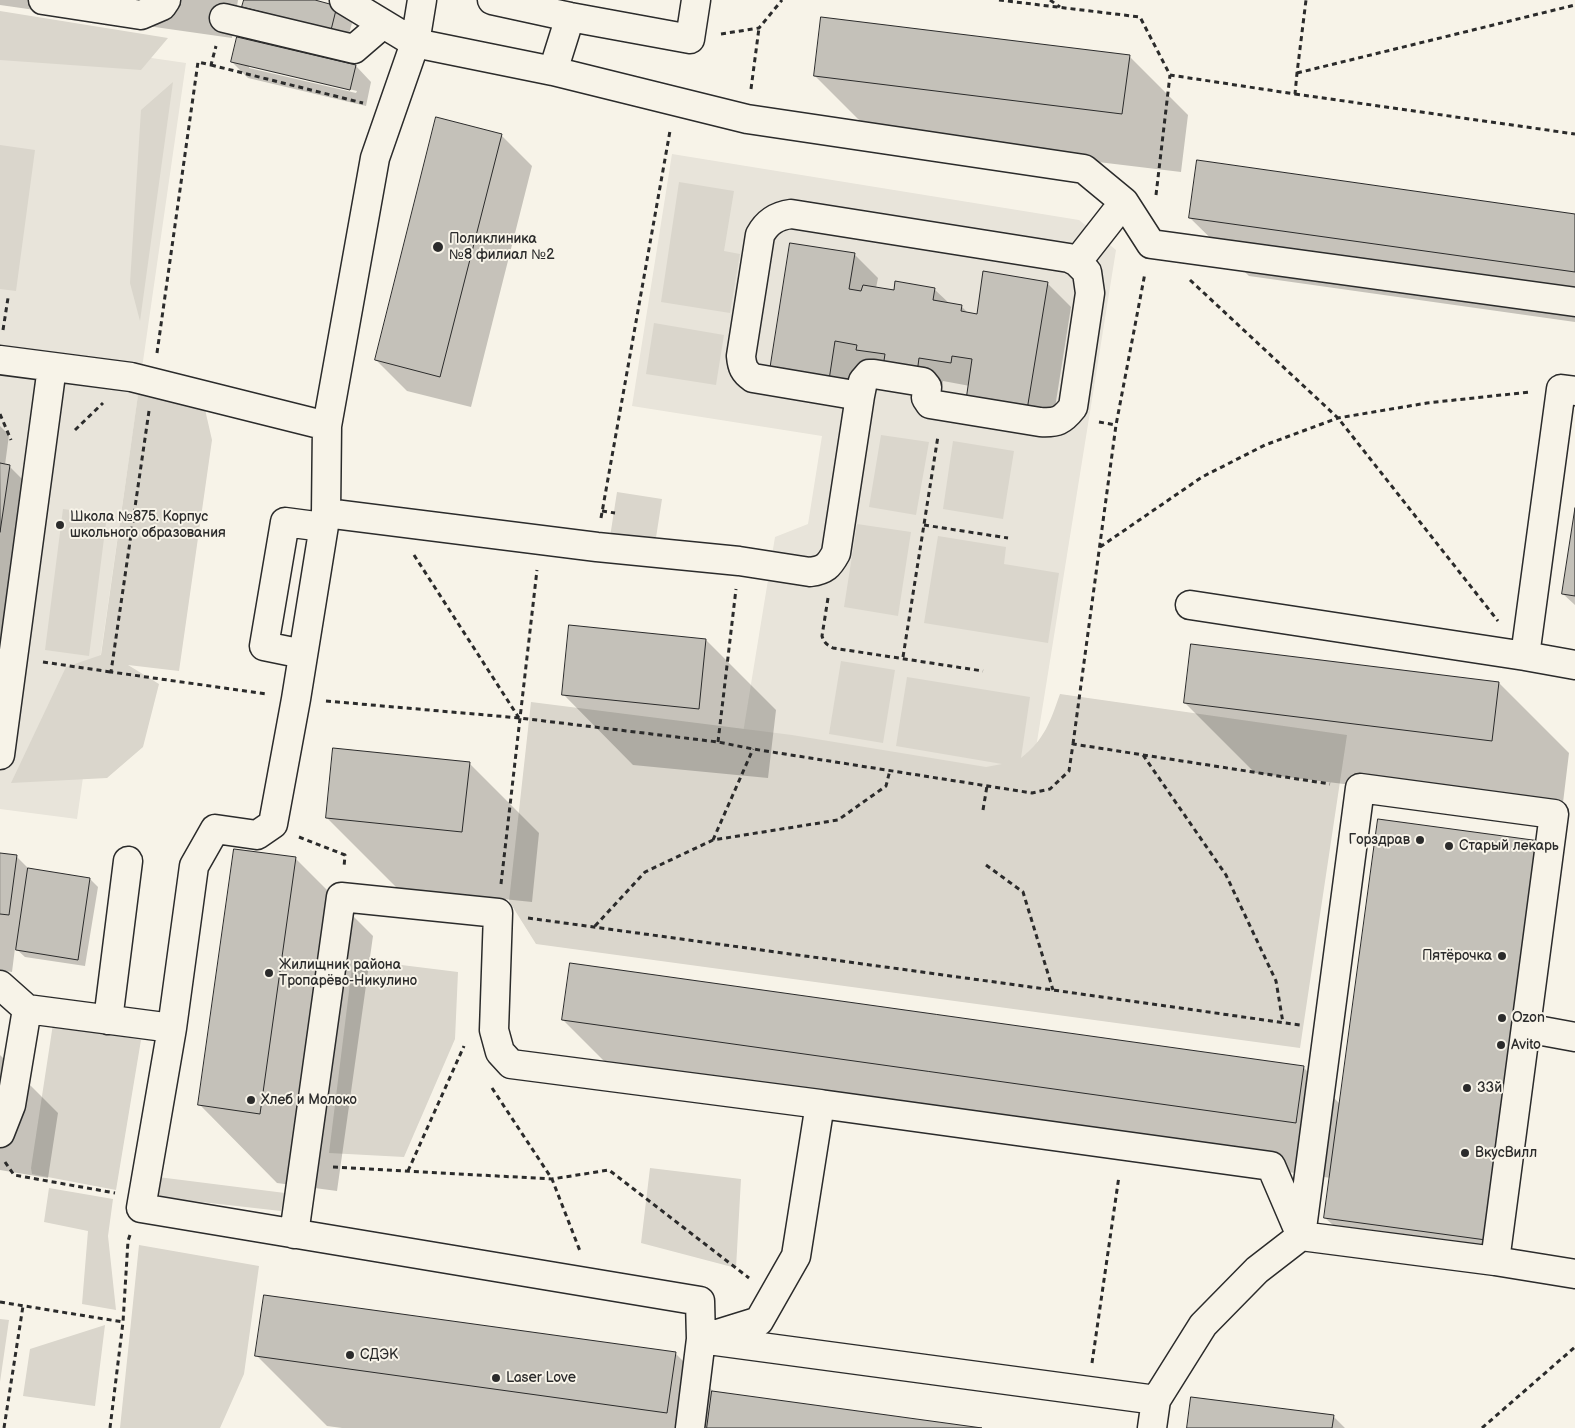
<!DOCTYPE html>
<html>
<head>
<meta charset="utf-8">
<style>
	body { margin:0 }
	canvas { display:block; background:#f7f3e8 }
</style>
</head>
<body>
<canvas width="1575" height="1428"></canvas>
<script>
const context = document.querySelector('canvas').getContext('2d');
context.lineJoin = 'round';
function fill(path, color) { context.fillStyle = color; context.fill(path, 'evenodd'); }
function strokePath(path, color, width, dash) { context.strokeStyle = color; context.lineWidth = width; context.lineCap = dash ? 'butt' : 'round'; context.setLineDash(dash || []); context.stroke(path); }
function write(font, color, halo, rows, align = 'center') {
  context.font = font + ' "Balsamiq Sans",sans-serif'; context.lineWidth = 4; context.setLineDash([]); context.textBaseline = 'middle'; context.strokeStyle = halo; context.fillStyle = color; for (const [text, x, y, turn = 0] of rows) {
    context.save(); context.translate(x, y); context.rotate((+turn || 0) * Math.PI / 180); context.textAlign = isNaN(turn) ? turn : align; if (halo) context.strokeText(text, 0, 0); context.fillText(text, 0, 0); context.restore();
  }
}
fill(new Path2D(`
	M0 36 186 63 77 819 0 809Z
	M672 154 1079 220 1116 250 1031 779 743 733 775 537 808 524 822 436 632 406Z`), '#e8e4da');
fill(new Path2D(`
	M0 11 168 38 141 70 0 60Z
	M173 82 140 321 130 283 141 110Z
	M0 145 35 150 16 291 0 289Z
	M679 182 734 191 724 251 740 254 730 313 661 302Z
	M654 323 724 335 716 385 646 374Z
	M139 388 204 405 212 440 179 671 128 665 159 684 143 747 107 778 11 783 66 667 101 655Z
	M881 435 929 442 916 515 869 507Z
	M953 441 1014 451 1003 519 943 509Z
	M617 492 662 499 655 544 610 537Z
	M63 509 107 515 89 656 45 650Z
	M857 524 911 532 898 616 844 607Z
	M938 536 1006 547 1004 564 1059 573 1048 643 924 623Z
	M841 661 895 670 883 743 829 734Z
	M907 677 1030 697 1021 758C1045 739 1050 722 1060 694L1347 735 1300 1048 536 944 509 901 531 702 792 735 986 767 1002 764 896 746Z
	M353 959 458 972 455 1039 404 1157 329 1153Z
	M53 1024 141 1040 116 1190 32 1174 31 1168Z
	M650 1168 741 1179 736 1268 641 1243Z
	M158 1177 285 1193 281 1211 157 1197Z
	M49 1188 113 1199 108 1236 116 1310 82 1304 88 1231 44 1222Z
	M139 1245 259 1266 244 1374 220 1428H120Z
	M0 1319 9 1320 0 1382Z
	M105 1325 95 1406 23 1396 30 1349Z`), '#dad6cc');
fill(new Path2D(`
	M0 0H238L232 38 0 5Z
	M246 0H310L336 7 352 23 346 45 260 22 244 7Z
	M1129 56 1188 115 1181 172 874 135 815 76Z
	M232 62 356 66 371 82 366 106 248 78ZM249 65 357 91 356 93 249 68Z
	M501 135 532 166 471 407 407 391 376 360Z
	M1575 215V322L1249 276 1190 218Z
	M854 254 878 278 876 288 895 291 934 289 950 304 961 306 969 314 978 315 1047 283 1071 307 1051 433 970 386 943 381 940 396 875 367 859 364 852 403 795 394Z
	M0 426 9 435 5 465 9 466 33 490 0 727Z
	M1575 516V605L1563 594Z
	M706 640 776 710 768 778 633 765 563 694Z
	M1499 683 1569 753 1562 811 1255 773 1185 703Z
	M469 763 539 833 532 902 397 888 327 818Z
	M0 854 16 856 30 870 90 879 98 887 85 966 25 957 15 948 12 972 0 970Z
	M295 858 373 936 337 1191 277 1183 200 1105Z
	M563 1020 1303 1067 1341 1105 1493 1247 1333 1225 1325 1218 1331 1178 622 1079Z
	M0 1055 58 1113 48 1178 0 1170Z
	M675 1353 714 1392 973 1428H342L327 1426 257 1356Z
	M1333 1416 1345 1428H1189Z`), '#0003');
const building = new Path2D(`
	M244 0H315L337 6 331 30 242 7Z
	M821 17 1130 55 1122 114 814 76Z
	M237 37 356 65 350 90 231 62Z
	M436 117 502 134 440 377 375 360Z
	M1197 160 1575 214V272L1189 218Z
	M790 243 855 253 849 289 861 291 863 285 894 290 895 281 935 288 933 300 962 305 961 311 977 314 983 271 1048 282 1027 410 966 400 972 359 952 356 951 363 919 358 917 373 883 367 885 354 856 350 857 345 835 341 829 380 770 370Z
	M0 463 10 465 0 532Z
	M1575 508V596L1562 594Z
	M569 625 706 639 699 709 562 695Z
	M1191 644 1499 682 1492 741 1184 703Z
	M333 748 470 762 462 832 326 818Z
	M1378 819 1540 841 1486 1240 1324 1218Z
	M234 849 296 857 260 1114 198 1105Z
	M0 853 17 855 9 915 0 914Z
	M28 868 90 878 78 960 16 950Z
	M570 963 1304 1066 1296 1123 562 1020Z
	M264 1295 676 1352 667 1413 255 1356Z
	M712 1391 982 1428H707Z
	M1191 1397 1334 1415 1332 1428H1187Z`);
fill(building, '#c4c1b9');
strokePath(building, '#2b2b2b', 1);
const minor = new Path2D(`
	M43 0 141 15 162 6 166 0
	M344 0 415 43 375 158 327 426 326 513 296 699 273 824 257 835 215 829 194 866 172 1028 141 1208 700 1301 701 1339 690 1428
	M422 0 415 43 553 71 747 119 1084 169 1124 202 1151 244 1575 302
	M492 0 570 17 690 39 696 0
	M224 18 354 49 383 24
	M553 71 570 17
	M1077 262 1124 202
	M0 360 131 377 327 426
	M326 513 597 547 739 561 810 572C825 570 829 566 836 553L860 396 753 378C744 372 742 367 741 356L760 235C767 222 776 216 791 214L1069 258 1077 262 1087 272 1090 293 1073 407C1062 421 1057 423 1040 422L930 404 926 398 927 387 923 382 874 374H869L863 381 860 396
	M1190 605 1525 656 1561 389 1575 391
	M303 654 264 646 285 522 323 527
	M1525 656 1575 665
	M0 755 52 367
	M0 985 27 1009 172 1028
	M108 1020 128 861
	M1526 1028 1575 1037
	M820 1104 1271 1166 1301 1236 1257 1270 1203 1325 1156 1400 701 1339 759 1321 796 1256Z
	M0 1133 11 1105 27 1009
	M294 1234 341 897 498 913 494 1030 500 1052 511 1064 820 1104
	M1495 1261 1554 814 1360 788 1301 1236 1495 1261 1575 1274
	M1152 1428 1156 1400`);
strokePath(minor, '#2b2b2b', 31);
strokePath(new Path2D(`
	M999 0 1140 17 1170 75 1295 94 1297 73 1306 0
	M1050 0 1060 7
	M721 34 759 28 782 0
	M211 65 363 103
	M1297 73 1575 5
	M751 89 759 28
	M1295 94 1575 134
	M1156 195 1170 75
	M1190 280 1338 418 1498 621
	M3 330 8 298
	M157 353 198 62 211 65 216 46
	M149 411 111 672 267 694
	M0 414 11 440
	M1099 422 1116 425
	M75 430 103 403
	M602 511 615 513
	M601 518 670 131
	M924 525 1008 538
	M1100 547 1202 477 1265 445 1338 418 1427 403 1530 392
	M414 555 519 718
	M828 598 822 636C824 643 827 645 833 648L983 671
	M903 657 938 436
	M43 662 111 672
	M326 701 520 718 718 742 753 749 1032 793 1050 789 1069 771 1073 744 1330 784
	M718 742 736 589
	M1073 744 1116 425 1145 273
	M1143 755 1226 875 1276 981 1283 1023
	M983 810 987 786
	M299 837 345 855 344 867
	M713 840 753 749
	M986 865 1023 892 1053 990
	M501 884 537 570
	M528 918 1053 990 1300 1025
	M595 926 645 872 713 840 838 820 886 786 890 770
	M492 1088 552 1179 580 1251
	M5 1162 14 1175 115 1193
	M333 1167 552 1179 609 1170 749 1278
	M408 1171 464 1046
	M0 1302 123 1322 128 1241 130 1235
	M1092 1363 1119 1176
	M4 1428 23 1306
	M110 1428 123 1322
	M1482 1428 1575 1347`), '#2b2b2b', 3, [5, 4]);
strokePath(minor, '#f7f3e8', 28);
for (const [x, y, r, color] of [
	[438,247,6,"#2b2b2b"],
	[60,525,5,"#2b2b2b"],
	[1420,840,5,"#2b2b2b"],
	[1449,846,5,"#2b2b2b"],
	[1502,956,5,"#2b2b2b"],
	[269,973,5,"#2b2b2b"],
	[1502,1018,5,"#2b2b2b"],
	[1501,1045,5,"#2b2b2b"],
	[1467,1088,5,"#2b2b2b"],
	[251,1100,5,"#2b2b2b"],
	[1465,1153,5,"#2b2b2b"],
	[350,1355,5,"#2b2b2b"],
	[496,1378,5,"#2b2b2b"]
]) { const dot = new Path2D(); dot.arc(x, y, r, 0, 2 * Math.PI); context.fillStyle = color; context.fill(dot); strokePath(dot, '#f7f3e8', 2); }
write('14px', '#2b2b2b', '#f7f3e8', [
	["Поликлиника",449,239],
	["№8 филиал №2",449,255],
	["Школа №875. Корпус",70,517],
	["школьного образования",70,533],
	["Горздрав",1410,840,"right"],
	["Старый лекарь",1459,846],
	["Пятёрочка",1492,956,"right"],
	["Жилищник района",279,965],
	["Тропарёво-Никулино",279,981],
	["Ozon",1512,1018],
	["Avito",1511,1045],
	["33й",1477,1088],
	["Хлеб и Молоко",261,1100],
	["ВкусВилл",1475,1153],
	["СДЭК",360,1355],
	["Laser Love",506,1378]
], 'left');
</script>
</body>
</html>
